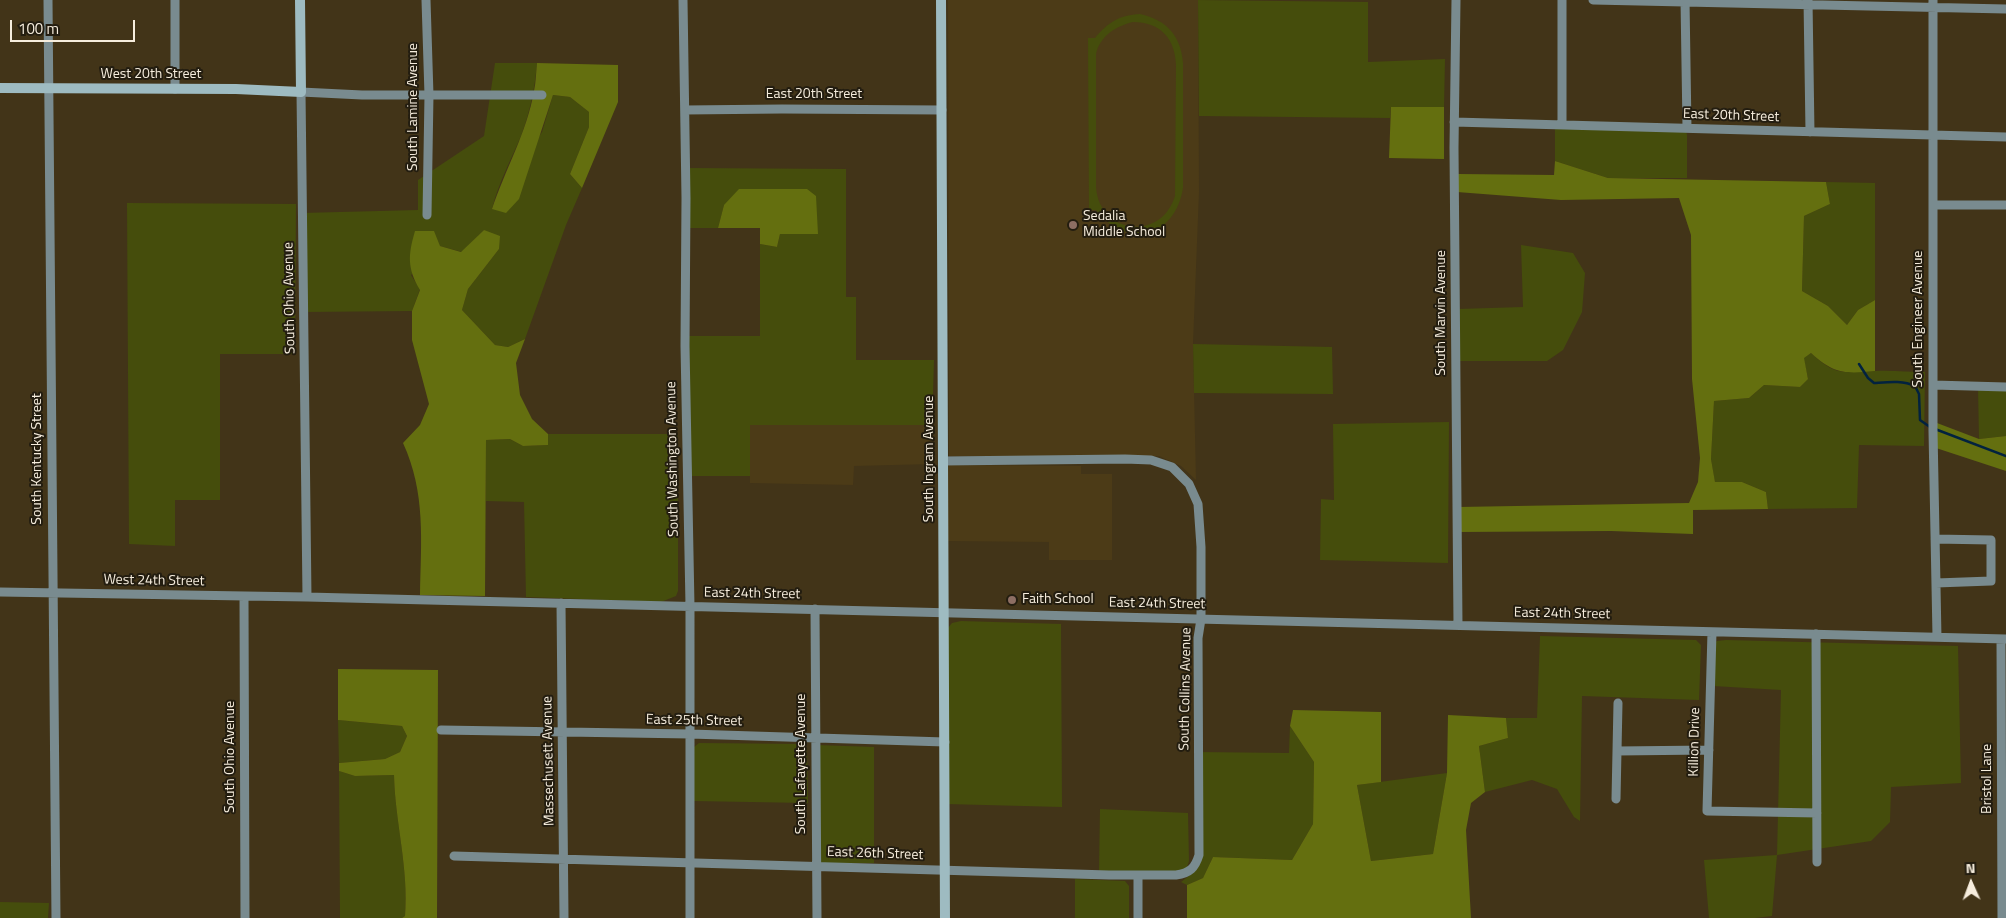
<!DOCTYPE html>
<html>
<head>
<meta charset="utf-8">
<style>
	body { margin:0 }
	#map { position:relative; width:2006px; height:918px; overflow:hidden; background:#423418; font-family:"Titillium Web",sans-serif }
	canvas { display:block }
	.north { position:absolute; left:1946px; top:858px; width:50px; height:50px; -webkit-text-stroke:4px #231d10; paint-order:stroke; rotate:358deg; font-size:14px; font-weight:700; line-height:20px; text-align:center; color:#f6eddd }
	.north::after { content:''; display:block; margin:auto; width:18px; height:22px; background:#f6eddd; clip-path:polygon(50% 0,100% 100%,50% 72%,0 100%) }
	.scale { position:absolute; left:10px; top:20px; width:125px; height:22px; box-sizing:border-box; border:2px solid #f6eddd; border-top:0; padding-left:6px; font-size:15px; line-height:18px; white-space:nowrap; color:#f6eddd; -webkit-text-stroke:4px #231d10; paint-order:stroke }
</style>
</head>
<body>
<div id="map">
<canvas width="2006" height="918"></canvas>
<div class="north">N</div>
<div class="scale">100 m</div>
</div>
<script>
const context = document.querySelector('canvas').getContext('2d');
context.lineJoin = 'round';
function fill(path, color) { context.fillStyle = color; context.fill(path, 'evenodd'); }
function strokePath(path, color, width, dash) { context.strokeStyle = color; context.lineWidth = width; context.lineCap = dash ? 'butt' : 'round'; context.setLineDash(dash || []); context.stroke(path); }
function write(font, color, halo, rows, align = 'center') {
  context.font = font + ' "Titillium Web",sans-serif'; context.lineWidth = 4; context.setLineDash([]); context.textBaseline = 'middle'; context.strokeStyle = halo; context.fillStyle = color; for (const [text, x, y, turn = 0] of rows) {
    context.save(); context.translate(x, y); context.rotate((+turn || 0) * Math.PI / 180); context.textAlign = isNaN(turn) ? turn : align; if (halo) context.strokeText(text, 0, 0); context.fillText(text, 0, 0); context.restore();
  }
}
fill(new Path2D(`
	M948 0H1198L1199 192 1193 344 1196 480 1181 466 1159 456H949Z
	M750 425H932V464L854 466 853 485 750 483Z
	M948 465 1081 466V474H1112V560H1049V542L948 541Z`), '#4c3b17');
fill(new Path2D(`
	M1198 0 1368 2V62L1445 59 1444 107H1391L1390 118 1199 116Z
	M1140 14C1167 20 1181 36 1183 63V188C1175 238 1127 250 1096 210H1089L1088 38H1095C1108 22 1120 15 1140 14ZM1133 22C1160 22 1175 38 1176 65L1175 196C1161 242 1099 234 1096 187V54C1100 36 1116 26 1133 22Z
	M495 63H537C535 88 530 112 521 136 511 160 498 184 492 209L542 132 553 95 570 97 589 112V127L570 174 582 188 566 225 525 339 508 347 495 345 462 310 468 289 499 249 484 230 462 252 440 246 411 275 420 289 412 311 304 312 302 213 418 210V180L484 136Z
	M1555 126 1686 131 1687 135V178H1608L1555 161Z
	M686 168 846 169V297H856V360H934L932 425H750V476H689L687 336H760V244L777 247 780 234 724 205 718 228H686Z
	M1826 182 1875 183V300L1858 310 1847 325 1828 306 1802 291 1804 216 1830 204Z
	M127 203 296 204 295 354H220V500H175V546L129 544Z
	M1521 245 1573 253 1585 273 1582 312 1563 350 1547 361H1457L1458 309 1523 307Z
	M1193 344 1332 347 1333 394 1194 393Z
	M1811 353C1837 377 1842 372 1875 371 1891 370 1909 372 1925 372L1924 446 1859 445 1857 508 1768 509 1766 492 1742 482 1715 483 1711 459 1714 401 1749 398 1764 385 1800 387 1808 378 1803 358Z
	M1978 387 2006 388V436L1979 439Z
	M1449 422 1448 563 1320 560 1321 499 1334 500 1333 424Z
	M548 434H678V591L676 596 661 602 526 597 524 502 486 501V440L510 439 523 446 548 445Z
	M961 621 1061 624 1062 807 946 804 947 629 952 623Z
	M1540 636 1696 640 1701 645 1699 700 1582 696 1580 821 1574 817 1557 789 1532 780 1485 792 1479 746 1508 738 1506 718H1537Z
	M1726 640 1958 646 1961 783 1891 787 1890 822 1871 841 1777 855 1772 916 1755 918H1709L1704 860 1777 855 1781 690 1713 686 1712 645 1717 641Z
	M338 720 402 726 407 736 400 752 385 759 339 763Z
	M1290 726 1314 762 1313 824 1292 860 1213 857 1203 878 1187 885 1181 882 1194 872 1198 858 1197 752 1289 753Z
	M699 743 802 744 807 748 808 803 692 801 694 747Z
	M817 745 874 747V863H817Z
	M339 771 355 776 394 775C395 822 409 869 405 916L402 918H340Z
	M1447 773 1433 854 1371 861 1357 785Z
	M1100 809 1188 813 1189 861 1186 870 1176 875 1099 872Z
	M1075 879 1125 881 1129 886V918H1075Z
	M0 902 49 903 48 918H0Z`), '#454d0c');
fill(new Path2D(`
	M537 63 618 65V102L582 188 570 174 589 127V112L570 97 553 95 519 199 506 213 492 209C505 170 527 132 534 91 536 82 536 72 537 63Z
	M1391 107H1444V159L1389 158Z
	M1555 161 1608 178 1826 182 1830 204 1804 216 1802 291 1828 306 1847 325 1858 310 1875 300V371C1845 374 1834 374 1811 353L1804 358 1808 379 1800 387 1764 385 1749 398 1714 401 1711 459 1715 482H1742L1766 492 1768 509 1693 510V534L1611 531 1459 532 1458 507 1689 503 1698 482 1700 458 1692 379 1691 235 1679 198 1561 200 1457 192 1458 174 1554 175Z
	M739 189H807L816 196 818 234H780L777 247 760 244V228H718L724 205Z
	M484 230 500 236 499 249 468 289 462 310 495 345 508 347 525 339 516 363 520 395 532 419 548 434V445L523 446 510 439 486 440 485 596 420 595C421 541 426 493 403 443L420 425 429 404 412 340V311L420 290C407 268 408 255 415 231H434L440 246 461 252Z
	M1937 423 1979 439 2006 436V471L1936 448Z
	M338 669 438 670 437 918H402L405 916C409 869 395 822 394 775L355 776 339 771V763L385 759 400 752 407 736 402 726 338 720Z
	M1293 710 1381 712V782L1357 785 1371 861 1433 854 1447 773 1448 715 1506 718 1508 738 1479 746 1485 792 1471 803 1466 830 1471 918H1187V885L1203 878 1213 857 1292 860 1313 824 1314 762 1290 726Z`), '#646f0f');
strokePath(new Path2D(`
	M1859 364 1868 378 1874 383C1888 382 1903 380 1915 386L1919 394 1920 420 1930 427
	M1935 429 2006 456`), '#02223f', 2.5);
strokePath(new Path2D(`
	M48 0 56 918
	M175 0V89
	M426 0 429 95 427 215
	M683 0 686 198 685 346 690 606V918
	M1456 0 1454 148 1458 625
	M1562 0V125
	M1593 0 2006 9
	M1685 0 1687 128
	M1808 0 1810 132
	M1933 0V431L1937 637
	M685 110 782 109 942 110
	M1454 122 2006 137
	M1933 205H2006
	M1933 385 2006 387
	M1935 539 1991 540V581L1936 583
	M0 592 307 597 2006 639
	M244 596 245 918
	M307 597 301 92 362 95H542
	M561 603 564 918
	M815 609 817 918
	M1712 632 1707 811 1817 813
	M1816 634 1817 862
	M2001 639 2002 918
	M441 730 690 734 945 742
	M1617 751 1709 750
	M1616 799 1618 703
	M454 856 1109 875H1176C1190 873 1195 868 1199 855L1198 638 1201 619V547L1198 504 1189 484 1172 467 1151 460 1125 459 943 461
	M1138 875V918`), '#798b8f', 9);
strokePath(new Path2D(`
	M941 0 945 918
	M0 88 236 89 301 92 300 0`), '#9ebbc1', 10);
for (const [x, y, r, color] of [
	[1073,225,5,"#8d6e63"],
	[1012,600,5,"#8d6e63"]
]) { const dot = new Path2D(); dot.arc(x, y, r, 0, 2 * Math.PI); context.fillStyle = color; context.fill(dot); strokePath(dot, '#231d10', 2); }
write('14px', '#f6eddd', '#231d10', [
	["West 20th Street",151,75],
	["East 20th Street",814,95],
	["South Lamine Avenue",414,107,-90],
	["East 20th Street",1731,116,2],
	["South Ohio Avenue",290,298,-91],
	["South Marvin Avenue",1442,313,-90],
	["South Engineer Avenue",1919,319,-90],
	["South Kentucky Street",38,459,-90],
	["South Washington Avenue",673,459,-91],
	["South Ingram Avenue",930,459,-90],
	["West 24th Street",154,581,1],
	["East 24th Street",752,594,1],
	["East 24th Street",1157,604,1],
	["East 24th Street",1562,614,1],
	["South Collins Avenue",1186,689,-89],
	["East 25th Street",694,721,1],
	["Killion Drive",1695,742,-89],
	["South Ohio Avenue",231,757,-90],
	["Massechusett Avenue",549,761,-91],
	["South Lafayette Avenue",802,764,-90],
	["Bristol Lane",1988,779,-90],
	["East 26th Street",875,854,2]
]);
write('14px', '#f6eddd', '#231d10', [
	["Sedalia",1083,217],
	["Middle School",1083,233],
	["Faith School",1022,600]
], 'left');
</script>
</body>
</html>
